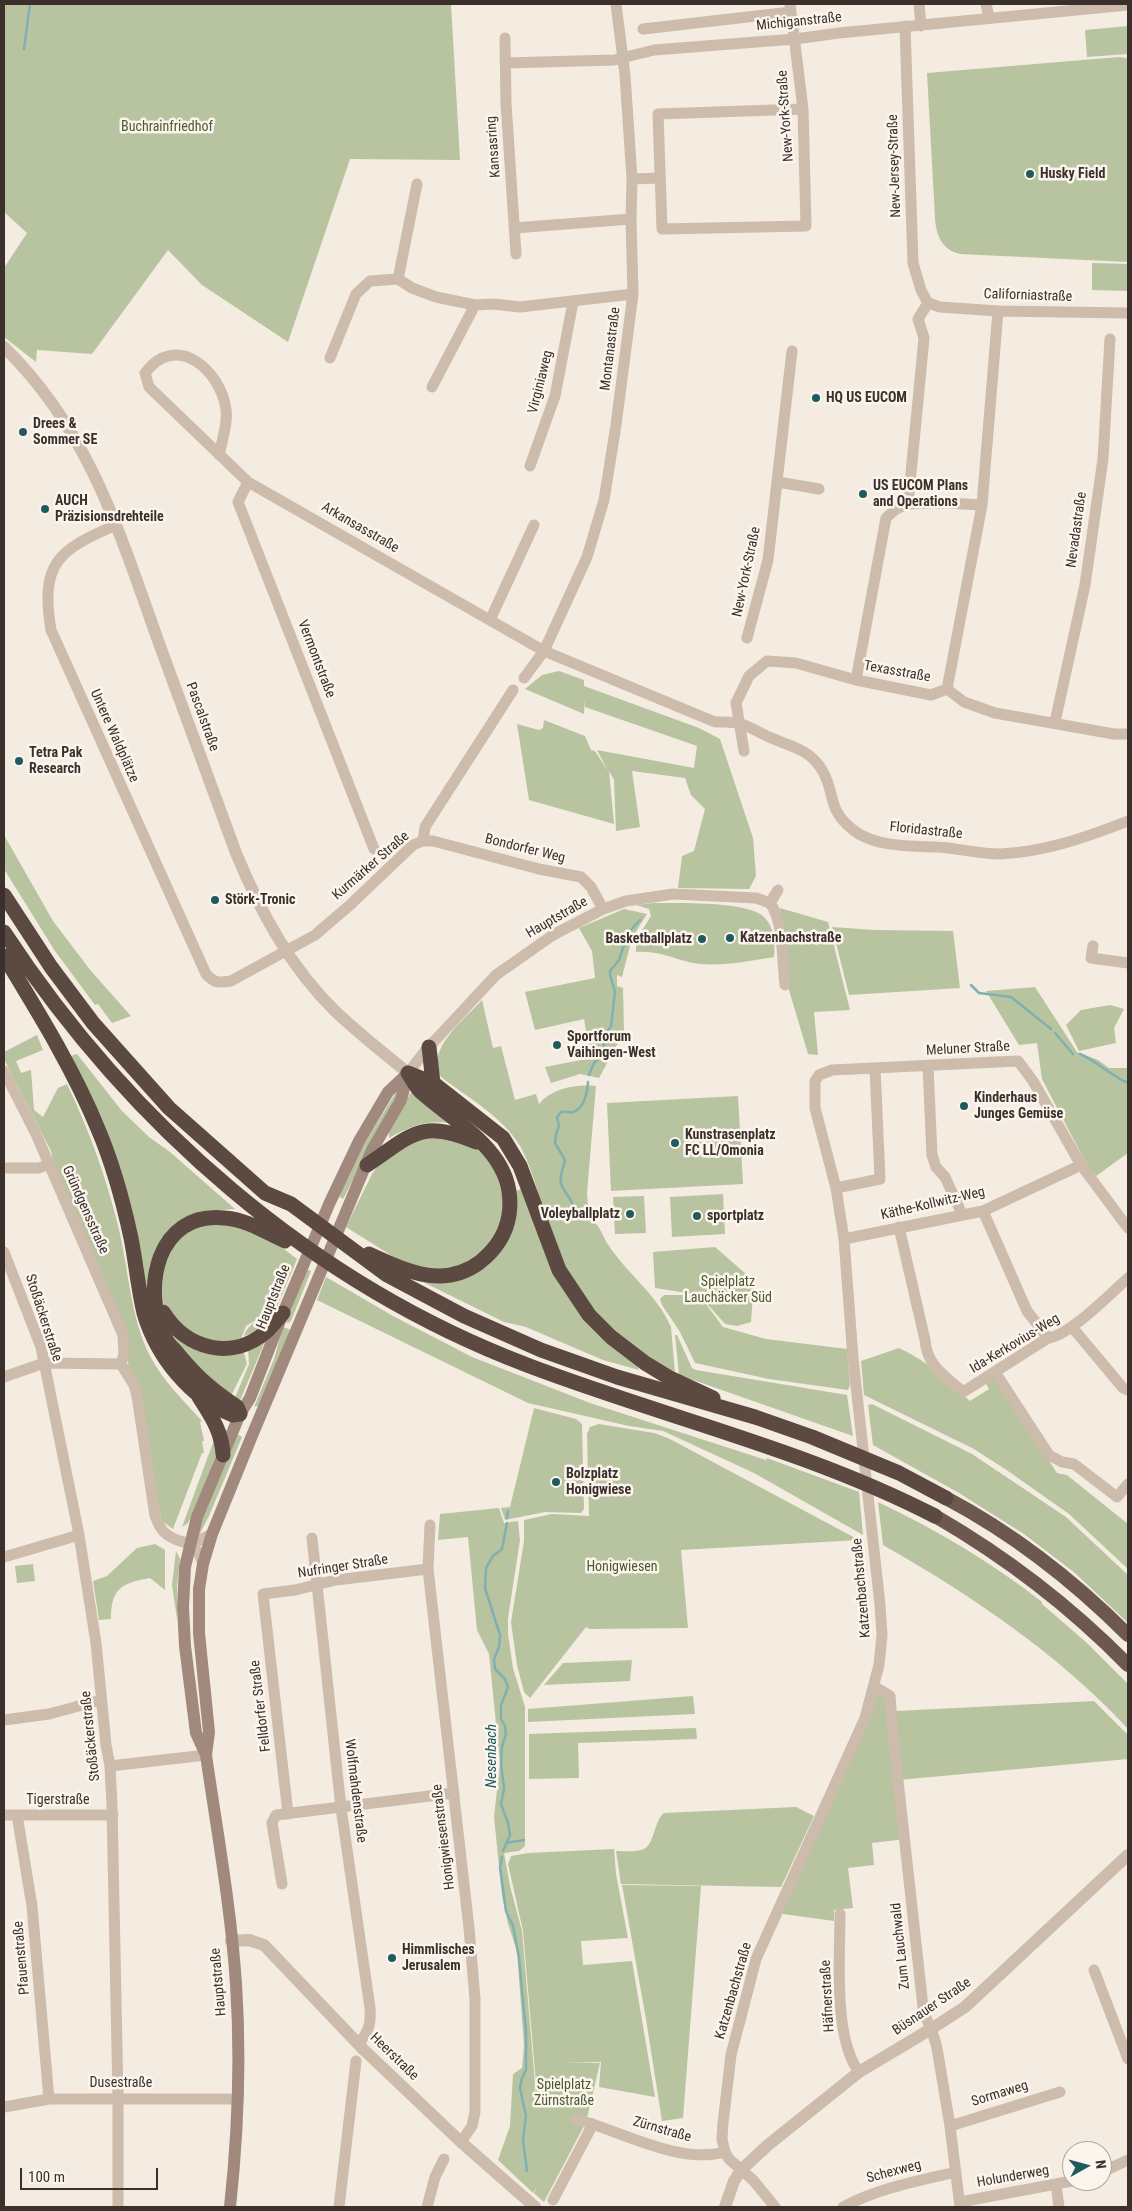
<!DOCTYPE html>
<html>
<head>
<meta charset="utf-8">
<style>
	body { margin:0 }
	#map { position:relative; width:1132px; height:2211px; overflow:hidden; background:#f4ebe1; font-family:"Roboto Condensed",sans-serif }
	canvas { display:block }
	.frame { position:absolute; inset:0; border:5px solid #3b302b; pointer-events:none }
	.north { position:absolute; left:1062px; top:2141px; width:50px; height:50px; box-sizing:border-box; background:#fbf5ee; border:1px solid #aea6a0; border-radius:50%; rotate:83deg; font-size:14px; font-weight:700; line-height:20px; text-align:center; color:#3b302b }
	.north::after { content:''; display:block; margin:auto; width:18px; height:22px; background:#1f5a5e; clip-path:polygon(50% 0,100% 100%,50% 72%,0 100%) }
	.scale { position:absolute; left:20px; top:2168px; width:138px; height:22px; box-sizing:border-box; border:2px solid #3b302b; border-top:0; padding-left:6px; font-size:15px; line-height:18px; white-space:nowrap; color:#3b302b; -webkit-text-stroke:4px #fbf5ee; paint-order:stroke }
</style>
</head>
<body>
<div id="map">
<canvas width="1132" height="2211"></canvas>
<div class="frame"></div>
<div class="north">N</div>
<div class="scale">100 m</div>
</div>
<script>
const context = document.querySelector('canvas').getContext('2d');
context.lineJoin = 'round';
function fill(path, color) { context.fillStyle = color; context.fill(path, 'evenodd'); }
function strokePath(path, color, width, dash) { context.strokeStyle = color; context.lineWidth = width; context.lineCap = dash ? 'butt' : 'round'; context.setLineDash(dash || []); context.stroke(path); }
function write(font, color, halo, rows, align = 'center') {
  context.font = font + ' "Roboto Condensed",sans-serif'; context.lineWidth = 5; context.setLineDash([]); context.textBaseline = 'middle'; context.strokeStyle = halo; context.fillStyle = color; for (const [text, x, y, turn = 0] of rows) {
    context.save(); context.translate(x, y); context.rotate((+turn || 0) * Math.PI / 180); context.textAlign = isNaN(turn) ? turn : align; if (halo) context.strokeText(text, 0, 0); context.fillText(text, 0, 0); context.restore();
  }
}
fill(new Path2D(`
	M4 4H451L460 160 350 159 288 342 202 285 168 250 92 354 37 350 36 362 4 337V268L27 233 4 212Z
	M1128 26V54L1087 57 1085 30Z
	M1119 57 1128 58V262L960 254C942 250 936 235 935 218L927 73Z
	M1092 263 1128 264V291L1092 290Z
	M559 671 584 680V686L699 728 720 739 753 838 756 876 749 889 678 888 682 856 694 851 705 809 691 795 685 778 632 771 640 827 616 831 614 780 609 771 614 824 529 800 517 724 539 730 543 728 544 720 585 736 591 750 595 751 608 771 597 750 694 768 697 746 585 707V699L584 714 525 689 542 675Z
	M4 835 53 921 91 971 131 1016 112 1023 98 1004 95 1005 55 951 4 869Z
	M654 903C677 903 749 901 764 917 775 928 775 943 774 957 750 961 724 966 700 964 676 961 662 950 636 952V940L651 916 649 909 636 905Z
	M780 908 828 922 850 1010 814 1012 818 1055 808 1054 789 990Z
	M624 909 647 914 632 938 622 977 617 975V986L623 988 624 1032 599 1078 580 1074 551 1083 545 1067 591 1058 584 1019 535 1030 525 992 595 978 592 951 579 928Z
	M832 927 875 930 953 931 960 988 849 995Z
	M1035 987 1077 1052 1098 1060 1109 1068H1128V1153L1096 1176 1087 1165 1042 1079 1037 1043 1019 1045 986 991Z
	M482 1000 493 1048 501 1046 515 1100 536 1094 539 1104C552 1088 576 1084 596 1086L587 1193 589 1219C600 1224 601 1233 607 1243 626 1273 657 1294 671 1327L675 1373C620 1344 571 1296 551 1236 541 1207 535 1173 520 1146 503 1117 467 1097 441 1077 425 1049 465 1019 482 1000Z
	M1110 1005 1124 1009 1114 1028 1116 1043 1079 1051 1066 1025 1081 1010Z
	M37 1035 43 1050 16 1061 21 1073 31 1070 34 1110 43 1117 58 1088 67 1084C90 1132 108 1182 120 1234 129 1275 131 1318 150 1356 163 1381 183 1400 202 1421L200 1422 204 1441H202L204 1453H202L173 1529 162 1521 127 1358 54 1165 51 1151 4 1059V1052Z
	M77 1054 122 1111 149 1137 170 1152 235 1209 205 1211 185 1219 154 1253 149 1267 147 1295 70 1056Z
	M398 1089 400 1091 343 1199 338 1196 361 1149Z
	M412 1090 450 1123C423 1120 410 1127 389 1138V1132Z
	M738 1096 743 1184 611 1191 607 1103Z
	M429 1134 478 1149 494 1167 504 1200 500 1227 482 1252 459 1266 435 1271 400 1261 346 1227 372 1174 382 1160Z
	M522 1189 538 1233 617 1350 637 1366 639 1370 603 1360 526 1327 504 1322 421 1281 477 1271 515 1191Z
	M723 1194 725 1234 672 1237 670 1197Z
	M644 1196 646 1233 615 1234 613 1197Z
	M230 1222 280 1246 297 1259 277 1307 246 1326 240 1341 235 1343 199 1340 165 1308 161 1296 160 1276 176 1241 195 1228 208 1224Z
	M715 1247 754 1281 751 1322 737 1326 725 1324 700 1296 723 1327 766 1339 847 1349 850 1385 848 1390 769 1379 695 1363 680 1332 662 1305 660 1299 664 1295H700L655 1288 653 1252Z
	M306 1269 311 1271 291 1321 288 1323 286 1322Z
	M326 1277 393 1316 472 1357 590 1403 766 1460 767 1458 859 1492 863 1535 754 1473 663 1431 629 1426 528 1403 317 1300Z
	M276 1311 260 1330 244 1336C247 1324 265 1315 276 1311Z
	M283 1327 291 1330 260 1405 254 1407 274 1359Z
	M176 1335 243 1349 247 1364 230 1398 204 1378 174 1338Z
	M675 1335H677L692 1368 696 1370 847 1395 853 1436 679 1375Z
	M266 1339 239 1403 234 1400 249 1364 248 1348Z
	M899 1348C926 1360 948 1381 970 1401L989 1389 985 1382 995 1377 1057 1473 1067 1475 1128 1524V1569L1069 1514 1008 1471 974 1449 864 1395 861 1361Z
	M872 1404 972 1454 1066 1517 1128 1575V1623L1075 1573 1024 1534 959 1493 873 1445 868 1405Z
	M534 1408 576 1419 582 1424 584 1509 581 1513 545 1512 505 1520 501 1508 510 1507Z
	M599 1424 654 1433 668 1438 859 1540 681 1550 688 1628 590 1629 586 1627 530 1698 524 1692 517 1665 511 1622 524 1541V1520L552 1514 589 1516 587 1434 590 1427Z
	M237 1434 242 1437 209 1516 198 1537 201 1521Z
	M214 1440 216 1451 215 1458 192 1516 187 1524 182 1527Z
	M878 1502C937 1530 991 1562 1042 1602V1604L1087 1643 1128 1684V1729C1059 1654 971 1595 883 1545Z
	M499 1508 504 1523 518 1521 520 1540 508 1618V1634L513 1668 525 1707V1846L519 1851 504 1853 510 1886 522 1931 535 2083 534 2106 536 2083 523 1931 508 1864 511 1856 528 1853 614 1849 616 1874 628 1938 581 1941 583 1965 632 1961 655 2097 599 2087 601 2062 565 2063H600L586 2122 544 2202 534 2193 536 2188 533 2193 498 2160 510 2126 513 2074 522 2068 524 2046 517 1951 508 1924 502 1895 494 1817 500 1763 489 1654 477 1630 468 1537 438 1540 440 1514Z
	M155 1544 165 1550V1590L150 1578C122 1583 111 1588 111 1619L99 1620 93 1581 107 1576 137 1548Z
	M176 1551 180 1559 177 1587V1619L172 1585Z
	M33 1564 35 1581 17 1583 15 1566Z
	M632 1660 630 1681 544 1685 563 1663Z
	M875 1687 896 1711 1094 1701 1128 1735V1759L898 1780 905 1839 872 1843 874 1865 848 1868 853 1908 834 1910V1921L776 1913Z
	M693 1696 695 1714 528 1722V1709Z
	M696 1728 697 1739 578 1743 579 1778 529 1779V1734Z
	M796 1807 814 1816 781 1887 621 1884 616 1851C623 1851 634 1852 641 1850 655 1847 653 1822 664 1813Z
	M622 1885 701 1886 683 2118 662 2121 646 2019Z`), '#b8c4a0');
strokePath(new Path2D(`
	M24 49 30 4
	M971 985 979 993 1011 997 1051 1029
	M1055 1033 1073 1054
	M1080 1054C1098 1062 1110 1075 1128 1083
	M589 1075 594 1063 604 1053V1038L611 1026 615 992 610 975V971L619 960 628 933 640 920
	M570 1216C578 1200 565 1197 561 1183 559 1175 564 1168 565 1160L555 1143 556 1134 559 1126 557 1117 561 1112C565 1111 569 1113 573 1112 584 1109 588 1091 588 1082
	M507 1518 508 1511
	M506 1843 524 1840
	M503 1851 510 1835 508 1823 501 1804 504 1789 501 1763 502 1746 506 1734 505 1726 501 1719V1705L508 1687 505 1679 495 1669 494 1659 499 1647 500 1635 485 1588 486 1568 493 1556 502 1549 507 1523
	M502 1857 500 1867 506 1911 513 1926 519 1958 526 2031V2070L522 2078 520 2088 526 2116 523 2140 527 2171`), '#7fb0b2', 2.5);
strokePath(new Path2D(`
	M790 4 803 109 806 226 662 229 658 114 803 109
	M919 4 921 26
	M986 4 989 17
	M905 26 913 263 921 290 928 303
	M643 29 791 12
	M505 38 506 103 516 254
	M505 63 614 60 654 50 795 39 839 33 1128 5
	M632 179 660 178
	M514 228 631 219
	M398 279 417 184
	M928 303 940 307 998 311 1128 313
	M330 358 356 294 370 281 398 279 412 288 436 297 475 305 493 304 520 307 633 294
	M432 387 475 305
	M219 455C222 441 228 423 226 409 220 369 176 332 145 373L149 387 248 482 544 651 715 722C723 722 734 721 741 724 751 727 760 733 769 737 789 746 810 749 822 770 836 793 826 808 852 829 873 847 910 846 936 847 957 848 979 854 1000 854 1045 852 1087 837 1128 821
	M530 466 555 396 573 302
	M248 482 238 502 374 849
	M778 482 819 489
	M908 504 944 503 982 505
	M116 525C58 550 40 563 51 630L206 974C214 983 219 983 231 981L315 935 350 905 413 845 423 841H433L539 869 581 877 591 887 603 909
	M490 620 534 525
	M747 638 768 560 792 351
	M524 678 544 651 587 557 604 500 616 425 633 294 631 219 632 179 625 75 616 4
	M856 680 886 518 896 509 908 504 924 338 918 319 928 303
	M947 689 982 505 998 311
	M947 689 964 702 995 713 1114 734H1128
	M1055 722 1085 585 1103 459 1110 339
	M744 751 736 703 749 676 767 661 796 663 856 680 931 695 947 689
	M423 841 425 827 513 690
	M770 903C784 921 782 962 785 985
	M770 903 778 890
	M1093 946 1091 958 1128 963
	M928 1066 932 1155 936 1167 945 1177 962 1214
	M4 1071 36 1134 123 1335 124 1354 121 1364
	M408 1073 426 1050 496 975 553 935 603 909 626 901 673 894 756 898 770 903
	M4 1168H39L49 1164
	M836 1188 880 1179 875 1068
	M983 1211 1027 1311 1048 1338
	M899 1227 925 1340C927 1366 945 1376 963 1392L1048 1338C1069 1336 1111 1293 1128 1278
	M844 1239 983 1211 1081 1165
	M4 1252 41 1347 79 1535 96 1643 106 1745 110 1766 112 1806 118 2098V2207
	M1072 1327 1123 1388 1128 1390
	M121 1364 134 1385 137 1396 155 1516C158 1522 160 1529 165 1533 182 1548 193 1534 203 1564
	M995 1372 1049 1455 1062 1462 1074 1464 1117 1497 1128 1484
	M4 1377 44 1363 121 1364
	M430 1525 428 1569 469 1928 475 1999V2112L472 2126 461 2142
	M312 1538 341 1808 370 2008C371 2024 369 2032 358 2044
	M189 1543 198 1541 212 1534
	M4 1557 79 1535
	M875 1687 890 1696 893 1735 923 2007C926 2022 934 2033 937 2048L950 2126 960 2207
	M4 1720 49 1714 101 1700
	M110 1766 206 1755
	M288 1814 263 1594 295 1590 336 1580 428 1569
	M4 1815H113
	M17 1815 32 1906 49 2099
	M282 1884 272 1823 276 1815 454 1793
	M840 1914C840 1958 833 2037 859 2072
	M1094 1970 1128 2059
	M4 2107 49 2099H238
	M576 2119C621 2131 679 2165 725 2152
	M950 2126 1060 2092
	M1102 2172 1128 2160
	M1056 2185 1059 2207
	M553 2200 593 2124
	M960 2202 1072 2181
	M339 2207 356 2061
	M427 2207 435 2177 444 2159
	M775 2207 753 2180 729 2159 725 2152 722 2139 723 2123 731 2055 756 1959 865 1718 879 1665 882 1635 880 1605 853 1358 844 1239 836 1188 815 1108V1081L819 1075 832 1070 1018 1061 1033 1081 1081 1165 1128 1228
	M843 2207C879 2188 917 2181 956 2172`), '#cdbbac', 11);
strokePath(new Path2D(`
	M4 347C91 432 120 535 160 646 185 715 211 784 236 853 260 911 290 967 335 1011 358 1033 384 1053 408 1073
	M231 1941 249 1940 264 1945 364 2050 461 2142 535 2207
	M725 2207 734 2181 741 2170 768 2145 859 2072 931 2029 965 2007 1128 1855`), '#cdbbac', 12);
strokePath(new Path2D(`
	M206 1755 196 1733 185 1646 183 1607 185 1567 197 1517 240 1414 250 1398 283 1313 330 1202 359 1141 388 1092 408 1073
	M230 2207C238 2133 241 2059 236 1984 231 1908 217 1831 206 1755L209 1732 199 1633V1589L203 1564 212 1534 251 1438 372 1150 401 1100 408 1073`), '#a18a7d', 12);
strokePath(new Path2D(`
	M946 1498C1014 1534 1074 1581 1128 1635
	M935 1516C1006 1557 1070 1606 1128 1665`), '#6c584f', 14);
strokePath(new Path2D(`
	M4 895 51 967 93 1023 169 1108 265 1193 291 1204 387 1275 464 1316 541 1350 617 1377 755 1417 812 1437 899 1473 946 1498
	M4 932C130 1124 311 1283 527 1365 663 1417 805 1449 935 1516
	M4 956C38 1012 73 1068 98 1129 113 1164 123 1201 131 1238 136 1263 138 1288 144 1313 157 1357 190 1398 233 1415L240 1414 237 1407C211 1389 199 1379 178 1354 174 1349 169 1345 166 1339 140 1290 157 1210 225 1218 248 1220 265 1232 285 1241
	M429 1047 433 1083
	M408 1073 433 1083 503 1138 520 1166 559 1270 589 1315 611 1337 645 1363 668 1377 713 1398
	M367 1165C412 1135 421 1118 476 1142
	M369 1254C405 1270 443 1290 480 1262 495 1250 506 1234 509 1215 518 1154 459 1126 421 1092 416 1087 412 1079 408 1073
	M163 1312C186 1349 232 1362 267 1331 273 1325 278 1319 283 1313
	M199 1397C211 1416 222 1431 223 1455`), '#5c4a42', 15);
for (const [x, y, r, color] of [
	[1030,174,5,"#1f5a5e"],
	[816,398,5,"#1f5a5e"],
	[23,432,5,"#1f5a5e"],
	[863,494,5,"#1f5a5e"],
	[45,509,5,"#1f5a5e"],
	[19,761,5,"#1f5a5e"],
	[215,900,5,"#1f5a5e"],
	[730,938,5,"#1f5a5e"],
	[702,939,5,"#1f5a5e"],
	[557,1045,5,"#1f5a5e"],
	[964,1106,5,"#1f5a5e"],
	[675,1143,5,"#1f5a5e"],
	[630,1214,5,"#1f5a5e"],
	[697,1216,5,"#1f5a5e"],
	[556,1482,5,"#1f5a5e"],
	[392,1958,5,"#1f5a5e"]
]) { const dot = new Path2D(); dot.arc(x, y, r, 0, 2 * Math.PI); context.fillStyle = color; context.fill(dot); strokePath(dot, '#fbf5ee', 2); }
write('14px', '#3b302b', '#fbf5ee', [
	["Michiganstraße",799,22,-6],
	["New-York-Straße",786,116,-94],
	["Kansasring",494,147,-94],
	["New-Jersey-Straße",895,166,-92],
	["Californiastraße",1028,296,2],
	["Montanastraße",611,349,-83],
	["Virginiaweg",541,382,-76],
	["Arkansasstraße",360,528,30],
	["Nevadastraße",1077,530,-82],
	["New-York-Straße",747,572,-78],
	["Vermontstraße",316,659,69],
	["Texasstraße",897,672,10],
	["Pascalstraße",202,717,70],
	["Untere Waldplätze",114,736,66],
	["Floridastraße",926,831,6],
	["Bondorfer Weg",525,849,14],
	["Kurmärker Straße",371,866,-41],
	["Hauptstraße",557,918,-30],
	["Meluner Straße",968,1049,-3],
	["Käthe-Kollwitz-Weg",933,1204,-13],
	["Gründgensstraße",85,1210,66],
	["Hauptstraße",274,1297,-68],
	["Stoßäckerstraße",43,1318,72],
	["Ida-Kerkovius-Weg",1015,1344,-31],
	["Nufringer Straße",343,1567,-9],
	["Katzenbachstraße",862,1588,-95],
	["Felldorfer Straße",261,1706,-97],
	["Stoßäckerstraße",91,1736,-96],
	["Wolfmahdenstraße",355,1791,83],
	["Tigerstraße",58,1800],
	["Honigwiesenstraße",444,1837,-97],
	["Zum Lauchwald",901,1946,-96],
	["Pfauenstraße",22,1958,-95],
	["Hauptstraße",219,1982,-95],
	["Katzenbachstraße",734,1991,-74],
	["Häfnerstraße",828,1996,-93],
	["Büsnauer Straße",932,2007,-34],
	["Heerstraße",394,2057,44],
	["Dusestraße",121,2083],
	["Sormaweg",1000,2094,-17],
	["Zürnstraße",662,2130,16],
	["Schexweg",894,2172,-15],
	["Holunderweg",1013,2177,-10]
]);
write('14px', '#4a5a2e', '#fbf5ee', [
	["Buchrainfriedhof",167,127],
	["Spielplatz",728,1282],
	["Lauchäcker Süd",728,1298],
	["Honigwiesen",622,1567],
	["Spielplatz",564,2085],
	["Zürnstraße",564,2101]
]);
write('bold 14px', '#3b302b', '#fbf5ee', [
	["Husky Field",1040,174],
	["HQ US EUCOM",826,398],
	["Drees &",33,424],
	["Sommer SE",33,440],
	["US EUCOM Plans",873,486],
	["and Operations",873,502],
	["AUCH",55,501],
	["Präzisionsdrehteile",55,517],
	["Tetra Pak",29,753],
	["Research",29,769],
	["Störk-Tronic",225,900],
	["Katzenbachstraße",740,938],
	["Basketballplatz",692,939,"right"],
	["Sportforum",567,1037],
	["Vaihingen-West",567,1053],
	["Kinderhaus",974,1098],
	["Junges Gemüse",974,1114],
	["Kunstrasenplatz",685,1135],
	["FC LL/Omonia",685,1151],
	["Voleyballplatz",620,1214,"right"],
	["sportplatz",707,1216],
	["Bolzplatz",566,1474],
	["Honigwiese",566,1490],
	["Himmlisches",402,1950],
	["Jerusalem",402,1966]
], 'left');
write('italic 15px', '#1f5a5e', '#fbf5ee', [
	["Nesenbach",492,1756,-90]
]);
</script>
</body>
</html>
